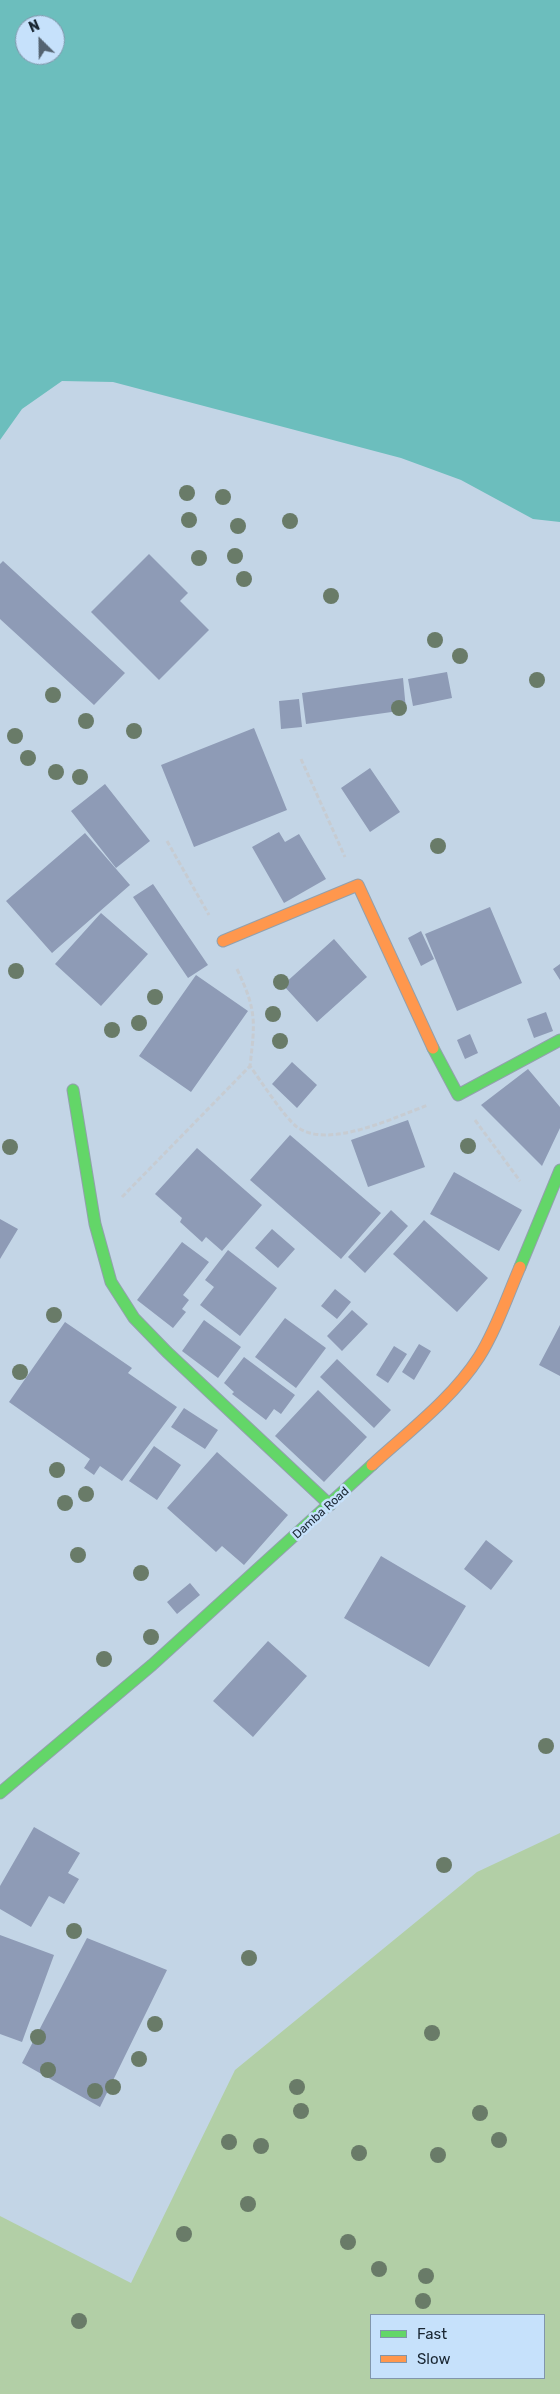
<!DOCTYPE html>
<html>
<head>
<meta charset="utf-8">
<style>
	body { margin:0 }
	#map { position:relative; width:560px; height:2394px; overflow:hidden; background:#c3d5e6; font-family:Rubik,sans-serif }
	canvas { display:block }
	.legend { position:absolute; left:370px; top:2314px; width:175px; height:65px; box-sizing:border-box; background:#c6e1fb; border:1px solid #8196ab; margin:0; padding:6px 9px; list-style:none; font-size:15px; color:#192632 }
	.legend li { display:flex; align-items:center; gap:10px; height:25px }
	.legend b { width:25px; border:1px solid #8196ab }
	.north { position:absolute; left:15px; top:15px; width:50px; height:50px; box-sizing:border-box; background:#c6e1fb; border:1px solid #8196ab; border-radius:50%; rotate:337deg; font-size:14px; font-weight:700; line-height:20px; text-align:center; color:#192632 }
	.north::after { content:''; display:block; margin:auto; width:18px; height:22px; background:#546371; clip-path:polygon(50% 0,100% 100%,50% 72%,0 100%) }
</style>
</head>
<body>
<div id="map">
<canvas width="560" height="2394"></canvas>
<ul class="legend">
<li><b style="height:6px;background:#63d668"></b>Fast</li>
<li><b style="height:6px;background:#ff974d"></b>Slow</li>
</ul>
<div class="north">N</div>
</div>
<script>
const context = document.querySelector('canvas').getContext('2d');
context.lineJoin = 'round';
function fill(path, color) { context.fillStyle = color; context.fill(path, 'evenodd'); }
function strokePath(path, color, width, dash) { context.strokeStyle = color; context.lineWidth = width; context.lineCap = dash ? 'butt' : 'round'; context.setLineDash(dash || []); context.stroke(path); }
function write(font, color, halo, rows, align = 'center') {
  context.font = font + ' Rubik,sans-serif'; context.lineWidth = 5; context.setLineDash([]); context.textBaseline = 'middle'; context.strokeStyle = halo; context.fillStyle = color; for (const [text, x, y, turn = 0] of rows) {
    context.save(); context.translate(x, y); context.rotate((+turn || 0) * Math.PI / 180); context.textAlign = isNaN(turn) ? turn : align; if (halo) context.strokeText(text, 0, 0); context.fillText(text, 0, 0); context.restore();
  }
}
fill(new Path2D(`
	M560 1833V2394H0V2216L131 2283 235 2070 477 1872ZM371 2315H544V2378H371Z`), '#b2cfa6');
fill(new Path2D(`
	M0 0H560V522L533 519 461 480 401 458 113 382 62 381 22 409 0 440ZM25 25H55V55H25Z`), '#6cbebd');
fill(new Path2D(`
	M149 554 188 593 180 601 209 630 159 680 91 612Z
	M3 561 125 673 94 705 0 619V564Z
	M447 672 452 698 413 706 408 679Z
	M403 678 406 710 306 724 302 693Z
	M299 699 302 727 281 729 279 701Z
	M254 728 287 810 194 847 161 765Z
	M370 768 400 812 370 832 341 788Z
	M105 784 150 841 116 868 71 811Z
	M279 832 285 842 299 834 326 879 284 903 252 847Z
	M85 833 130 885 52 953 6 901Z
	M153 884 208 965 188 978 133 897Z
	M490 907 522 983 457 1011 425 934Z
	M101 913 148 954 101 1006 55 964Z
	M421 931 434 959 421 966 408 938Z
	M334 939 367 977 317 1022 283 985Z
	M560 964V980L553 969Z
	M196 975 248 1011 191 1092 139 1056Z
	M546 1012 553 1031 534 1038 527 1019Z
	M470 1034 478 1053 465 1059 457 1040Z
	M292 1062 317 1085 297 1108 272 1084Z
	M528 1069 560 1107V1128L542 1166 481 1105Z
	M408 1120 425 1167 368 1187 351 1140Z
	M290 1135 381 1213 341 1259 250 1180Z
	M197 1148 262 1205 222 1251 206 1237 202 1242 180 1222 182 1218 155 1194Z
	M454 1172 522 1210 499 1251 430 1214Z
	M391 1210 408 1226 365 1273 348 1257Z
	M0 1219 18 1229 0 1259Z
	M424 1220 488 1278 457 1312 393 1254Z
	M272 1229 295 1249 278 1268 255 1248Z
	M182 1242 209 1262 183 1295 189 1300 182 1309 186 1312 173 1328 137 1300Z
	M228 1250 277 1288 240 1336 200 1305 214 1287 205 1280Z
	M335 1289 351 1302 337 1319 321 1306Z
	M352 1310 368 1324 342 1351 327 1336Z
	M285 1318 326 1348 296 1388 255 1357Z
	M204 1320 241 1347 218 1378 182 1351Z
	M65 1322 132 1368 128 1373 177 1407 122 1481 100 1466 94 1475 84 1468 90 1459 9 1402Z
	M560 1325V1376L539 1365Z
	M419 1344 431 1351 414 1380 402 1372Z
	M394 1346 407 1354 388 1383 376 1375Z
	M244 1357 295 1395 281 1414 274 1409 266 1420 232 1394 234 1392 224 1383Z
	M337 1359 391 1410 374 1428 320 1377Z
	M318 1390 367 1437 324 1482 275 1436Z
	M184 1408 218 1430 205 1449 171 1427Z
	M154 1446 181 1465 157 1500 129 1481Z
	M217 1452 288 1515 244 1565 222 1546 216 1552 167 1508Z
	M486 1540 513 1561 491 1590 464 1569Z
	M381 1556 466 1606 429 1667 344 1618Z
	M190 1583 200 1595 177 1614 167 1602Z
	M268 1641 307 1676 253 1737 213 1701Z
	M34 1827 80 1853 68 1873 79 1879 64 1904 49 1896 31 1927 0 1909V1886Z
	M0 1935 54 1955 22 2042 0 2034Z
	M87 1938 167 1970 100 2107 22 2063Z`), '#8e9bb6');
const fast = new Path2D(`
	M433 1048 458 1095 560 1040
	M73 1090 95 1224 111 1282 134 1318 167 1352 330 1505
	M520 1267 560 1170
	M0 1793 152 1665 372 1465`);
const slow = new Path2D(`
	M223 941 358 885 433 1048
	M372 1465C408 1432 452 1399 479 1357 496 1330 507 1297 520 1267`);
strokePath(fast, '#92a0ad', 13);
strokePath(slow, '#92a0ad', 13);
strokePath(new Path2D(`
	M301 759 345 857
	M167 841 209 915
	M237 969C257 1011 255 1022 250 1066 261 1081 284 1117 297 1127 328 1150 395 1117 428 1105
	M475 1120 520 1181
	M122 1197 250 1066`), '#c7ccd2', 3, [5, 2.5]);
strokePath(fast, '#63d668', 11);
strokePath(slow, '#ff974d', 11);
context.fillStyle = '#697b68';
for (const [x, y] of [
	[187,493],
	[223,497],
	[189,520],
	[290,521],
	[238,526],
	[235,556],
	[199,558],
	[244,579],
	[331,596],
	[435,640],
	[460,656],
	[537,680],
	[53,695],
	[399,708],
	[86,721],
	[134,731],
	[15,736],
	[28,758],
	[56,772],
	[80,777],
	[438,846],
	[16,971],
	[281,982],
	[155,997],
	[273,1014],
	[139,1023],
	[112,1030],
	[280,1041],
	[468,1146],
	[10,1147],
	[54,1315],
	[20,1372],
	[57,1470],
	[86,1494],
	[65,1503],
	[78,1555],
	[141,1573],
	[151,1637],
	[104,1659],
	[546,1746],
	[444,1865],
	[74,1931],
	[249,1958],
	[155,2024],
	[432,2033],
	[38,2037],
	[139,2059],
	[48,2070],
	[113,2087],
	[297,2087],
	[95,2091],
	[301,2111],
	[480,2113],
	[499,2140],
	[229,2142],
	[261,2146],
	[359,2153],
	[438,2155],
	[248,2204],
	[184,2234],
	[348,2242],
	[379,2269],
	[426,2276],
	[423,2301],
	[79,2321]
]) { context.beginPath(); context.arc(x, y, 8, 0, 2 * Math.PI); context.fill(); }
write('12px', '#192632', '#c6e1fb', [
	["Damba Road",321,1513,-42]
]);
</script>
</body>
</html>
